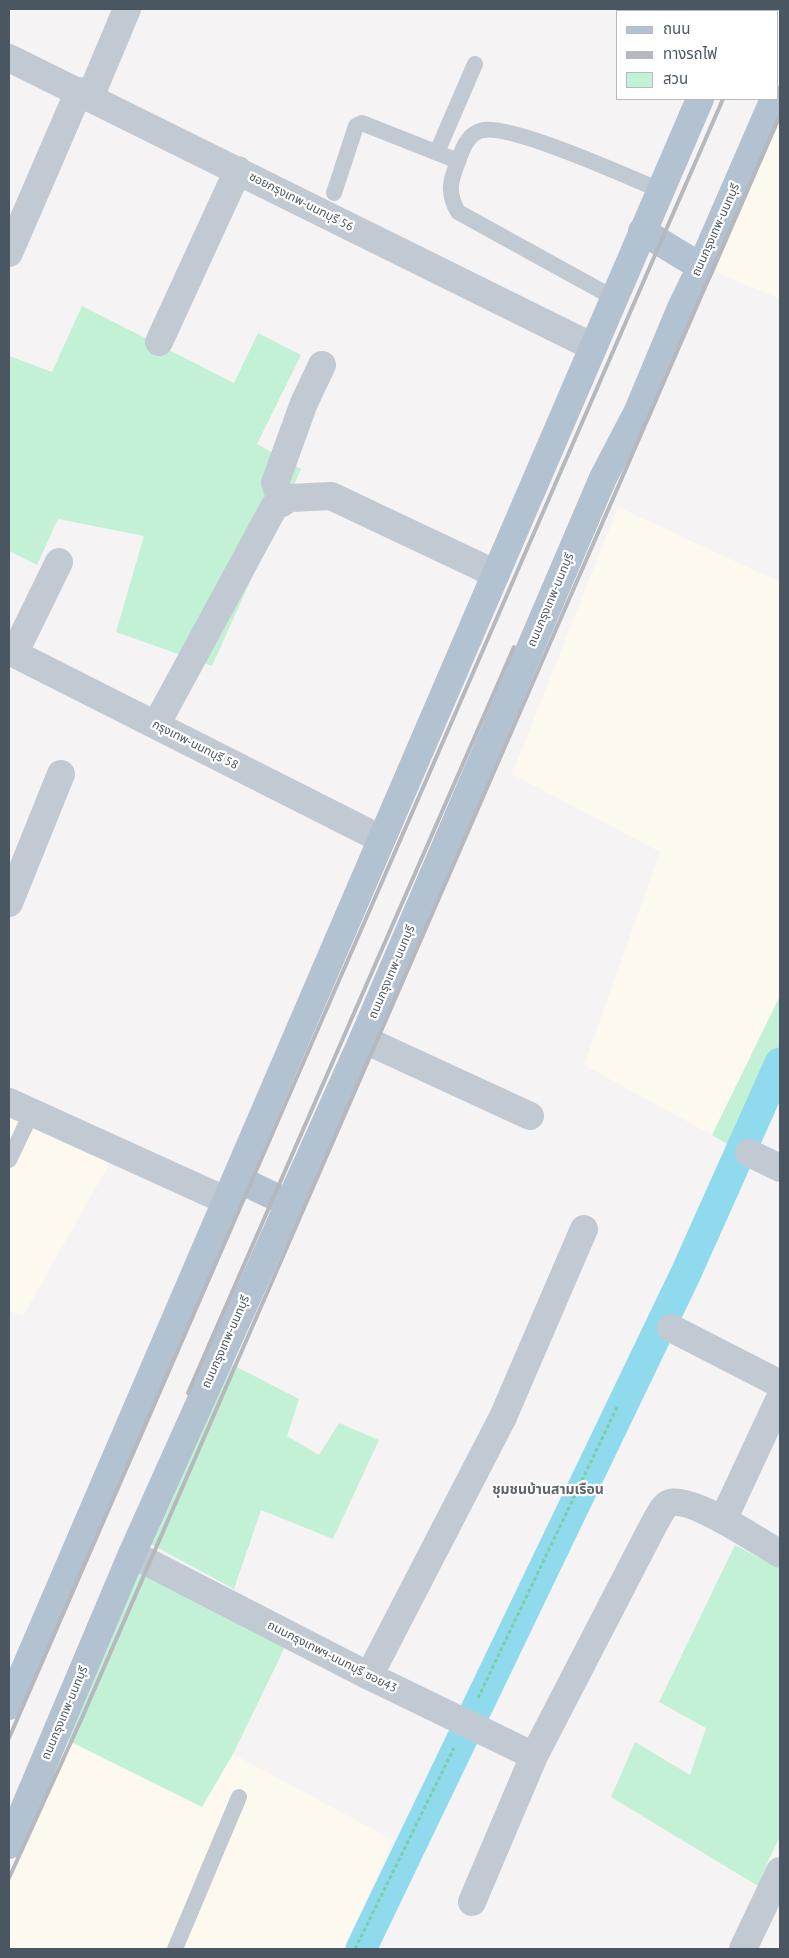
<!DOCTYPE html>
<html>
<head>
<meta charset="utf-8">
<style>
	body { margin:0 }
	#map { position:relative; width:789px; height:1958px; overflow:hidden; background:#f5f3f3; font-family:"PT Sans","Noto Sans Thai",sans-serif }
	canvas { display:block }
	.frame { position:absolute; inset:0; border:10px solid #4a5661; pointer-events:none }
	.legend { position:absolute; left:616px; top:10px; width:162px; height:90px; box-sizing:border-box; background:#fff; border:1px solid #b7bbc0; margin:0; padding:6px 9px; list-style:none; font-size:15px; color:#4a5661 }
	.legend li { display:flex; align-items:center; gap:10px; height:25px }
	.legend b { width:25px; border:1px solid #b7bbc0 }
</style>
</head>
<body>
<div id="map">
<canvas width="789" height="1958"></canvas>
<div class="frame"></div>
<ul class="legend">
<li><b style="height:6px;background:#b3c2d1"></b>ถนน</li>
<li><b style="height:6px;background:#b5b8bd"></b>ทางรถไฟ</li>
<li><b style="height:14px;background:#c3f1d5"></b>สวน</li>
</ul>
</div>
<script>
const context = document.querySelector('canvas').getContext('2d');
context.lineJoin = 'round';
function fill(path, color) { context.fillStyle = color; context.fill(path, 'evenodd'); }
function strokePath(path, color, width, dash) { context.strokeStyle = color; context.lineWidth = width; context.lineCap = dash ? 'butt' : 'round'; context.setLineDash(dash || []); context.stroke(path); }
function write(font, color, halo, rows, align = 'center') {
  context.font = font + ' "PT Sans","Noto Sans Thai",sans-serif'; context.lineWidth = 4.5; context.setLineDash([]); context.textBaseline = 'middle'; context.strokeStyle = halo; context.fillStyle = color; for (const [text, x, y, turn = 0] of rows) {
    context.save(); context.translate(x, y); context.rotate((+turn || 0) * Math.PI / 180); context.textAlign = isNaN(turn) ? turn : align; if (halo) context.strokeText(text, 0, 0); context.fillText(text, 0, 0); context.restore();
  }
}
fill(new Path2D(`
	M780 101V299L722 275 709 264Z
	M618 507 780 582V996L712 1135 584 1065 660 852 512 774Z
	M9 1115 112 1159 23 1316 9 1311Z
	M65 1739 202 1807 233 1754 393 1840 344 1949H9V1873Z`), '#fdf9ef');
fill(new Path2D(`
	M82 306 234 383 258 333 301 355 257 444 301 469 212 666 116 632 144 536 58 519 37 565 9 551V356L52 372Z
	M780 996V1095L761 1137 729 1145 712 1135Z
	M231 1364 299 1399 287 1436 319 1455 339 1423 379 1440 333 1539 261 1510 234 1589 147 1542Z
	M735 1545 780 1569V1837L769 1859 758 1886 611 1797 635 1742 690 1775 706 1728 659 1702Z
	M140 1568 285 1647 233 1754 202 1807 65 1739Z`), '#c3f1d5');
strokePath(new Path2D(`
	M361 1949 686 1273 780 1063`), '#90daee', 31);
strokePath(new Path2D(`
	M478 1698 618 1405
	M355 1949 454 1748`), '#7ad0a6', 3, [4, 2.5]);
strokePath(new Path2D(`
	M437 152 475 64
	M334 193 356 126 362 123 458 161
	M614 298 458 212C447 193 450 181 458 162 462 149 468 133 483 130 514 125 626 176 660 190
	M9 1160 32 1112
	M175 1949 239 1797`), '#c1cad2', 16);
strokePath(new Path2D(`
	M9 58 593 347
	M90 97 127 9
	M9 253 79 91
	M159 342 238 170
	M282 503 275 483 304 403 322 365
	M9 651 381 839
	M14 654 59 562
	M156 725 274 507 290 498 331 496 496 574
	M9 903 61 774
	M363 1039 530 1116
	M9 1102 227 1201
	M749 1153 780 1168
	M671 1328 780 1384
	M723 1520 780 1398
	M132 1554 369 1676 534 1756
	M369 1676 503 1417 584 1229
	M472 1902 534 1756 654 1524C658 1518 663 1505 670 1503 691 1496 760 1542 780 1554
	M743 1949 780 1871`), '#c1cad2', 28);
strokePath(new Path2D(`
	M737 11 739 9
	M642 231 701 267
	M236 1178 288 1203
	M9 1706 700 99
	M9 1845 132 1554 363 1039 603 478 638 411 681 308 701 267 774 99`), '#b3c2d1', 28);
strokePath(new Path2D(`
	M761 11 762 9
	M188 1393 514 647
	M9 1738 723 99
	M9 1878 81 1720 780 115`), '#b5b8bd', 4);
write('12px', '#4a5661', '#fff', [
	["ซอยกรุงเทพ-นนทบุรี 56",301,202,27],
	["ถนนกรุงเทพ-นนทบุรี",716,230,-66],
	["ถนนกรุงเทพ-นนทบุรี",551,600,-67],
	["กรุงเทพ-นนทบุรี 58",195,745,27],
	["ถนนกรุงเทพ-นนทบุรี",392,972,-67],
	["ถนนกรุงเทพ-นนทบุรี",226,1342,-66],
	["ถนนกรุงเทพฯ-นนทบุรี ซอย43",332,1657,27],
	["ถนนกรุงเทพ-นนทบุรี",65,1713,-67]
]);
write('bold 14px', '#5f6368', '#fff', [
	["ชุมชนบ้านสามเรือน",548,1490]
]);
</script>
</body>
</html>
